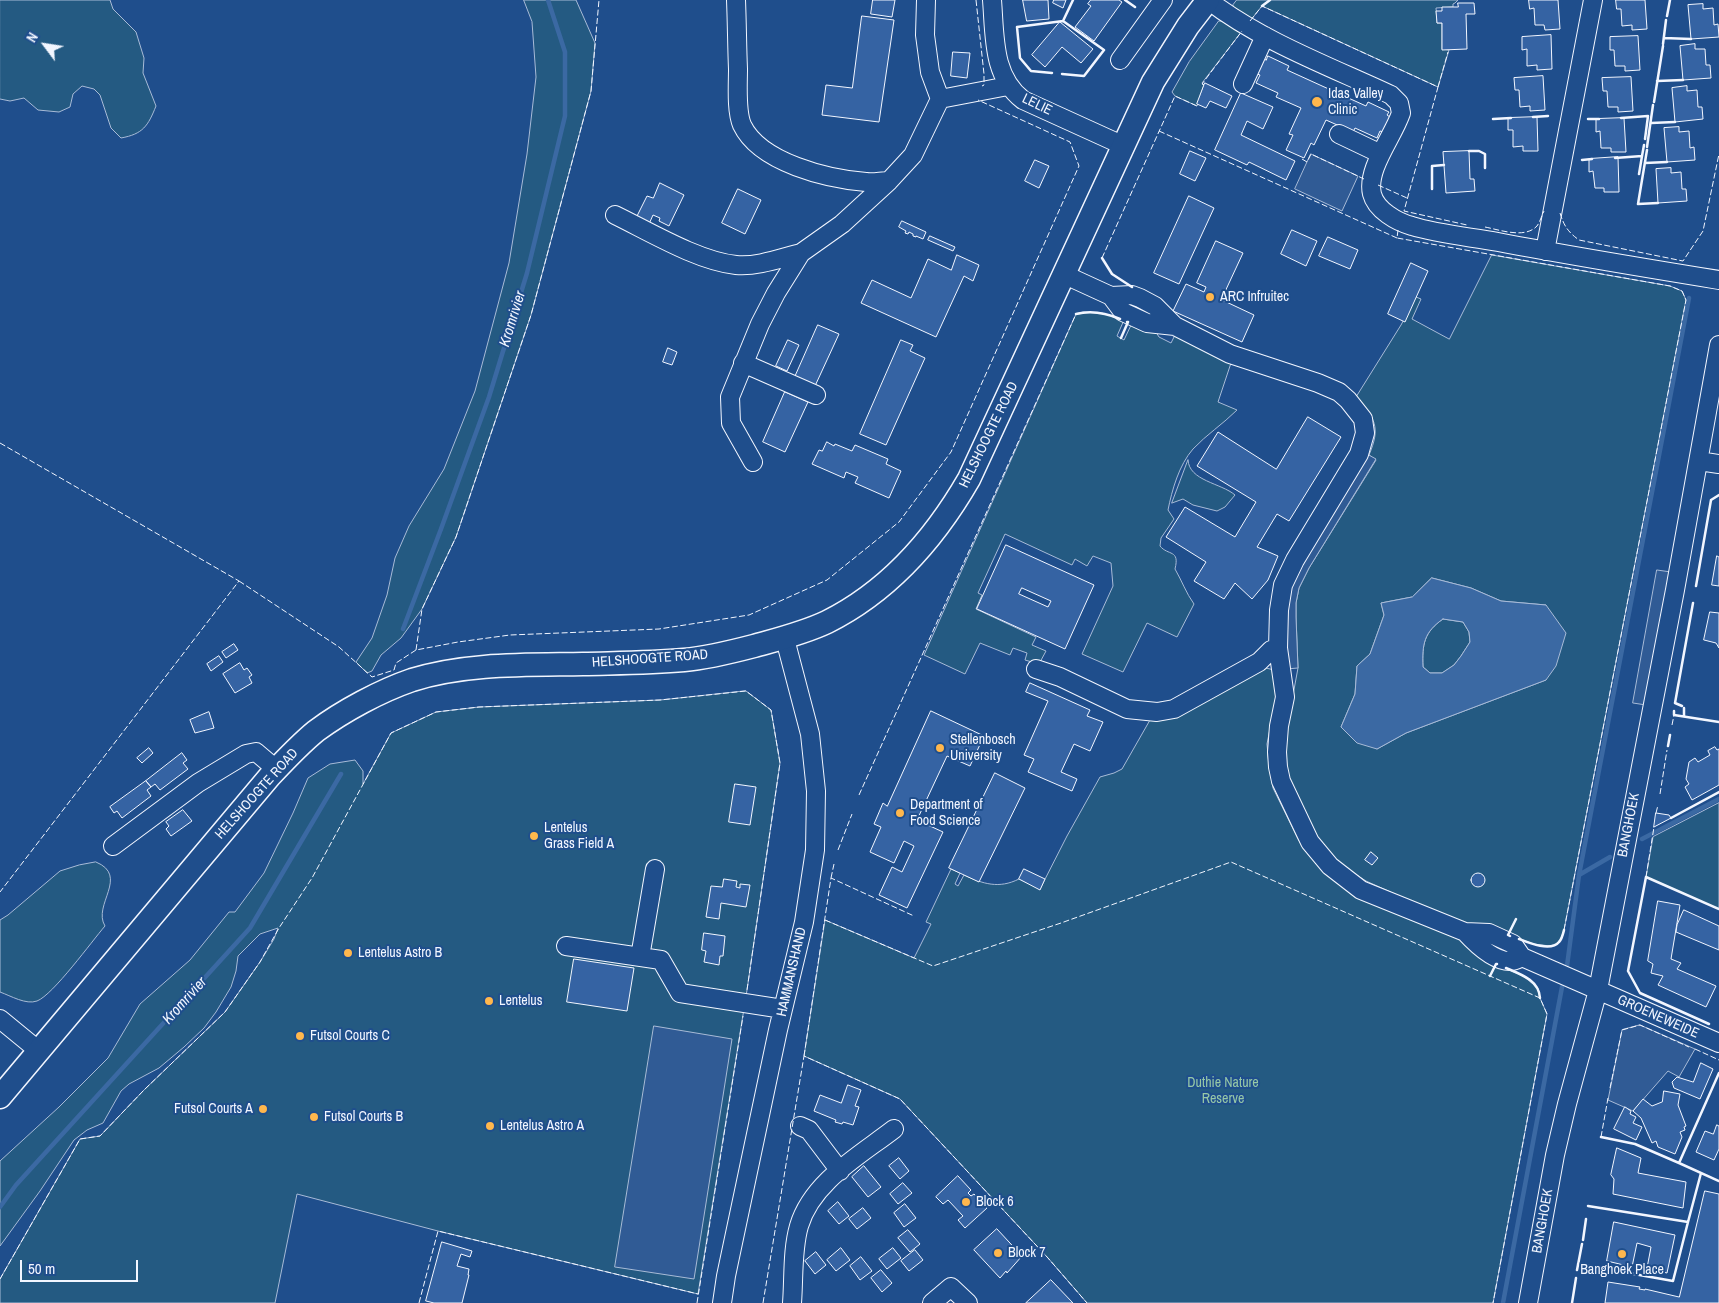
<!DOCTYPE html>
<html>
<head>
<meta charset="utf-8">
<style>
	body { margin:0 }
	#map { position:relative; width:1719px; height:1303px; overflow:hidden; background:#1f4e8c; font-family:"Archivo Narrow",sans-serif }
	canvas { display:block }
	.north { position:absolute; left:20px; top:20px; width:50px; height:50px; -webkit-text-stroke:4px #1f4e8c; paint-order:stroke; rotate:301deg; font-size:14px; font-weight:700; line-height:20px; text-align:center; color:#f2f6ff }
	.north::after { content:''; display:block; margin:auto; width:18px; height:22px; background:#f2f6ff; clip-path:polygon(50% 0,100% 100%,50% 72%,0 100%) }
	.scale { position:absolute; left:20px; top:1260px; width:118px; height:22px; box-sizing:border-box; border:2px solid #f2f6ff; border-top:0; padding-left:6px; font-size:15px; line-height:18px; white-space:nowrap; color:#f2f6ff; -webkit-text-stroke:4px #1f4e8c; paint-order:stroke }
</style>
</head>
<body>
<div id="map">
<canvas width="1719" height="1303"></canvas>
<div class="north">N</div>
<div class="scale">50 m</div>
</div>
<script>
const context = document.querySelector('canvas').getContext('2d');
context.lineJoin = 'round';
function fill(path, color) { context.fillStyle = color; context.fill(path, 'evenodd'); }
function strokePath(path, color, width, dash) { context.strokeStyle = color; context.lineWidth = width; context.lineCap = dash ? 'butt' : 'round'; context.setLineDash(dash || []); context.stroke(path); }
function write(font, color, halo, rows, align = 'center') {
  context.font = font + ' "Archivo Narrow",sans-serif'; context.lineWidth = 4; context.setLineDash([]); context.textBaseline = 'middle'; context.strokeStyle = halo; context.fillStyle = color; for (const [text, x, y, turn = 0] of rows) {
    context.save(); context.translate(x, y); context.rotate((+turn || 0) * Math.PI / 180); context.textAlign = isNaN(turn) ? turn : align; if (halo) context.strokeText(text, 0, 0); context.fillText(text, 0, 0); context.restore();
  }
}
const green = new Path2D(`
	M0 0H110L113 9 136 32 144 58 143 73 156 106C148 126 143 134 121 138L111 128 100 95 94 89 82 86 73 94 70 107 59 112 38 110 24 98 10 101 0 99Z
	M524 0H576L595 43 591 91 531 315 456 537 422 609 401 638 381 655 372 671 367 673 356 662 372 638 387 595 395 558 409 526 444 469 475 391 509 263 527 154 536 77 532 22Z
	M1237 0H1458L1455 3 1453 4V7L1436 8 1437 23H1442V49L1449 50 1438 87 1262 6 1250 21 1233 9V5Z
	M1219 21H1223L1242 31 1202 83 1204 85 1197 106 1175 96 1172 92 1189 62Z
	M1492 255 1670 286 1682 291 1686 300 1564 930 1560 941 1557 944 1550 946 1534 944 1508 935 1457 922 1366 881 1344 867 1328 853 1315 835 1288 776 1283 749 1298 668 1296 617V603L1299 588 1309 568 1376 460 1369 455C1381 427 1375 418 1356 397L1401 325 1416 297 1421 299 1412 319 1449 339ZM1432 578 1471 588 1501 601 1546 605V680L1406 733 1377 749 1341 727 1355 694 1357 666 1370 654 1384 615 1381 603 1412 597Z
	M1084 312 1102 313 1124 320 1117 336 1124 340 1132 323 1156 332 1159 337 1171 343 1175 335 1231 363 1218 402 1237 410C1223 424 1206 435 1193 449 1179 465 1172 490 1168 510L1174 519 1161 538 1160 546C1168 556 1180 549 1175 569 1182 581 1186 593 1194 604L1177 637 1147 623 1123 672 1082 654 1113 586 1111 563 1093 556 1087 566 1075 559 1072 565 1005 534 978 593 982 595 976 609 1036 637 1032 645 1046 651 1039 664 1025 660 1027 653 1013 648 1010 655 980 643 965 674 924 655 1076 314Z
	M1188 460C1189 481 1221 483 1235 495L1225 507 1217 511 1193 505 1183 499 1172 503Z
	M1443 619 1463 622 1469 632 1470 642 1461 656 1454 665 1442 673H1430L1423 667C1422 644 1424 632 1443 619Z
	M1262 667 1274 670 1277 693 1267 744 1269 765 1273 788 1298 839 1310 857 1326 873 1460 939 1496 964 1523 976 1538 988 1540 998 1547 1014 1493 1303H1087L1048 1258 900 1099 804 1056 825 920 914 958 931 924 926 922 951 869 960 873 955 884 958 886 964 875C983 884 999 889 1019 879L1040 889 1067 836 1100 777 1114 773 1122 769 1150 720Z
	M746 691 771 710 780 763 747 990 698 1294 438 1231 297 1194 275 1303H0V1279L80 1139 100 1136 144 1090 225 1012 260 962 274 939 278 928 260 934 238 956 236 971 231 987 216 1012 204 1028 184 1047 159 1068 129 1084 121 1091 103 1123 87 1130 74 1140 40 1191 0 1246V1161L59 1107 108 1058 140 1004 190 960 229 912H235L264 873 293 813 308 778 330 764 355 760 363 771V784L391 733 436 712 479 707 660 700Z
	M1719 803V909L1646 877 1653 837Z
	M96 862C130 876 92 905 105 926 92 941 53 995 37 1001 26 1005 11 996 0 992V920L8 915 60 871 79 865Z`);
fill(green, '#245a82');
strokePath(green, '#a8bbd7', 1);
const parking = new Path2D(`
	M1311 154 1358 176 1342 211 1295 189Z
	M1367 454 1376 459 1309 568 1299 588 1296 603V617L1298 668 1286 669 1288 585Z
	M1657 570 1671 572 1646 705 1633 703Z
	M1640 1025 1695 1049 1679 1077 1668 1071 1633 1111 1608 1100 1622 1030Z
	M654 1026 732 1039 694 1279 615 1267Z`);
fill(parking, '#305b95');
strokePath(parking, '#a8bbd7', 1);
const water = new Path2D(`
	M1432 578 1471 588 1501 601 1546 605 1566 633 1556 666 1546 680 1406 733 1377 749 1357 743 1341 727 1355 694 1357 666 1370 654 1384 615 1381 603 1412 597ZM1443 619 1463 622 1469 632 1470 642 1461 656 1454 665 1442 673H1430L1423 667C1422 644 1424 632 1443 619Z`);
fill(water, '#3b69a3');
strokePath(water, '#a8bbd7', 1);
strokePath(new Path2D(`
	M403 629 441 529 489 397 527 273 565 116V52L548 0
	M1642 839 1719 799
	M1579 875 1610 857
	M1567 966 1579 875 1689 298
	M0 1207 16 1185 250 928 341 774
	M1503 1303 1562 987`), '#3b69a3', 4.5);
const building = new Path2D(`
	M873 0H895L892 17 871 14Z
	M1023 0H1048L1049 19 1027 21Z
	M1054 0H1066L1063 8 1053 3Z
	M1091 0H1119L1122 2 1094 41 1075 27 1091 6 1088 4Z
	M1529 0H1558L1560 29 1545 30 1544 25H1535L1534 8 1530 9Z
	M1616 0H1645L1647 29 1632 30V25L1622 26 1621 9H1617Z
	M1458 3H1474L1475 14H1466L1467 49 1442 50V23H1437L1436 11H1442V7H1458Z
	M1703 4V9L1713 8 1714 25 1718 24 1719 37 1691 39 1688 5Z
	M862 16 894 20 879 122 822 115 826 85 852 88Z
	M1060 22 1093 49 1081 63 1062 47 1045 67 1032 55Z
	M1551 35 1552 69 1537 70V65L1527 66V49L1522 50V37Z
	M1638 36 1640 70 1625 71V66H1615L1614 50H1610V37Z
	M1695 44V49H1705L1706 65H1710L1711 78 1683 80 1680 46Z
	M953 52 970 53 967 78 951 76Z
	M1268 56 1289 66 1287 70 1366 106 1368 102 1389 112 1387 115 1390 117 1383 132 1380 131 1377 138 1355 128 1353 132 1326 120 1314 145 1311 143 1304 158 1286 150 1293 135 1289 134 1301 108 1276 97 1278 93 1256 83 1260 75 1257 74 1264 59 1266 60Z
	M1543 76 1545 110 1530 111V106L1520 107 1519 90H1515L1514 78Z
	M1631 77 1633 111 1618 112V107H1608L1607 91H1603L1602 78Z
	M1205 83 1232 96 1226 108 1210 101 1206 108 1197 104Z
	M1687 86V91L1697 90 1698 107H1702L1703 119 1675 122 1672 88Z
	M1241 93 1273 107 1263 129 1247 121 1241 135 1295 161 1286 180 1249 162 1247 165 1215 150Z
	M1537 117 1538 151H1523V146L1513 147V130H1508V118Z
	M1624 118 1626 152H1611V148H1601L1600 131 1596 132V119Z
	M1679 127V132L1689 131 1690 148 1694 147 1695 160 1667 162 1664 128Z
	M1190 151 1206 158 1195 181 1180 174Z
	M1469 151 1470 179H1474L1475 191 1446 193 1443 152Z
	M1618 157 1619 192H1604V188H1595L1593 171 1589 172V159Z
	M1035 160 1049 166 1039 188 1025 181Z
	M1671 168V173L1681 172 1682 189H1686L1687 201 1658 203 1656 169Z
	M660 183 684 195 669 226 659 221 660 218 653 215 649 224 636 218 647 196 653 198Z
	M738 189 761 200 745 234 722 223Z
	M1189 196 1214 208 1179 284 1154 273Z
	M902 221 926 232 923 239 916 236V237L913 236V234L909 232 908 234 905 233 906 231 899 227Z
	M1292 230 1317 241 1306 266 1281 254Z
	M930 236 955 247 953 251 928 240Z
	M1328 237 1358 250 1350 269 1319 256Z
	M1216 241 1243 253 1223 296 1222 295 1220 299 1254 315 1242 342 1173 311 1186 284 1204 292 1206 287 1197 283Z
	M957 255 979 265 973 281 964 276 936 337 861 303 872 280 911 298 928 259 951 270Z
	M1411 263 1428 271 1405 322 1388 314Z
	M818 325 839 334 815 386 795 377Z
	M788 340 799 345 787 371 776 366Z
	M901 340 913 345 910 351 925 358 886 445 860 434Z
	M668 348 677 352 672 365 663 362Z
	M785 392 808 402 785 452 763 442Z
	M1308 417 1341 437 1289 521 1277 514 1257 547 1278 556 1268 580 1252 599 1235 583 1224 599 1194 581 1206 562 1166 537 1185 507 1235 537 1256 502 1197 466 1218 432 1276 469Z
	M827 442 834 446 835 444 852 451 855 445 888 459 886 464 901 471 889 498 855 483 858 477 846 472 844 478 812 464 819 450 822 451Z
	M1006 545 1094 585 1065 649 977 609ZM1022 588 1051 601 1048 607 1019 594Z
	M1717 556 1719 557V586L1712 585Z
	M1710 612 1719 613V648L1716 643 1704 640Z
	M234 644 238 650 226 658 222 652Z
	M219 656 223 662 211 671 207 664Z
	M240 663 244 670 247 668 252 675 249 677 252 683 235 693 223 674Z
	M1030 683 1090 710 1087 716 1103 722 1090 751 1074 744 1061 772 1077 779 1072 791 1028 772 1034 759 1024 755 1048 701 1026 692Z
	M931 711 984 736 970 766 947 756 917 820 943 832 907 908 879 895 892 867 902 872 914 846 904 841 894 863 870 852 881 827 874 824 883 803 887 806Z
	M209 712 214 728 195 733 190 720Z
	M1715 747 1717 750 1719 749V785L1692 800 1685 787 1689 784 1686 779 1689 762 1695 758 1698 762 1710 755 1708 751Z
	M149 748 153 753 142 763 137 758Z
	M182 753 187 760 183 763 188 769 160 790 155 784 151 787 146 781Z
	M995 773 1025 788 979 882 949 868Z
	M146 781 151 787 147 790 151 796 122 818 117 811 114 813 110 807Z
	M735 784 756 787 750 825 729 822Z
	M183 810 192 821 171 836 166 829 169 826 166 822Z
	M1656 813 1669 815 1671 818 1654 827Z
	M1371 852 1378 858 1372 865 1365 860Z
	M1024 869 1045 879 1040 890 1019 879Z
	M1471 880a7 7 0 1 1 14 0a7 7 0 1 1-14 0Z
	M724 879 737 881 736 887 740 888V884L750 885 746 907 721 903 719 919 706 917 711 886 722 887Z
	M1658 901 1680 905 1671 959 1681 963 1677 969 1716 986 1706 1007 1658 985 1663 976 1651 973 1653 964 1648 961Z
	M1684 910 1719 926V950L1676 932 1677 925Z
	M704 933 725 936 723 956H720L719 965 704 962 706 951 702 950Z
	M574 959 634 968 627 1011 567 1002Z
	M1701 1063 1713 1069 1700 1099 1674 1088 1672 1082 1677 1077 1693 1082Z
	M848 1085 861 1090 855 1106 859 1107 853 1125 843 1122 842 1124 835 1122 836 1120 814 1111 820 1095 841 1103Z
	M1664 1091 1680 1094 1678 1105 1686 1126 1684 1127 1685 1130 1680 1132 1682 1137 1675 1154 1658 1147 1656 1141 1652 1143 1641 1118 1633 1111 1643 1099 1652 1106 1662 1102Z
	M1625 1107 1631 1111 1630 1114 1636 1117 1633 1123 1642 1127 1636 1140 1614 1129Z
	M1717 1125 1719 1126V1149L1714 1160 1696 1152 1705 1131 1713 1134Z
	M1617 1148 1641 1158 1638 1173 1686 1182 1683 1208 1613 1194 1614 1179 1611 1175Z
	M899 1158 909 1171 900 1179 889 1166Z
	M864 1166 881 1187 868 1197 852 1177Z
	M958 1176 971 1190 968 1193 971 1196 974 1194 987 1208 965 1228 958 1220 963 1216 948 1200 943 1204 936 1197Z
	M903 1183 912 1193 898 1204 890 1194Z
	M1705 1191 1719 1194V1303H1605L1608 1282 1640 1287 1639 1289 1645 1290V1289L1679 1297Z
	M838 1202 849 1216 839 1224 828 1211Z
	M905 1204 916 1218 904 1227 894 1213Z
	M863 1208 871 1218 857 1229 849 1219Z
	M1614 1222 1675 1235 1667 1273 1647 1268 1651 1247 1637 1243 1632 1267 1607 1261Z
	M997 1229 1022 1256 1007 1273 1006 1271 1000 1278 974 1250Z
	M908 1230 920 1244 910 1252 898 1238Z
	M442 1242 472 1251 470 1257 461 1254 457 1266 469 1269 468 1275H469L462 1303H434L426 1301Z
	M841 1248 850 1260 836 1271 827 1260Z
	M893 1248 901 1258 887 1269 879 1259Z
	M915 1250 923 1260 909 1271 901 1261Z
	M816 1252 826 1265 815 1274 805 1261Z
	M861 1257 872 1271 860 1280 850 1266Z
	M881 1270 892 1283 882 1292 871 1278Z
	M1051 1280 1073 1303H1026Z`);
fill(building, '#3563a3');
strokePath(building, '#f2f6ff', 1);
const minor = new Path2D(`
	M736 0C737 23 737 46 738 69 738 85 736 111 742 125 760 163 828 179 866 182 874 183 881 181 889 181L913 155 940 99 1008 86
	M926 0 925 35 930 72 940 99
	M992 0C995 36 992 76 1023 100L1122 145
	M1208 0C1261 41 1331 67 1391 95L1399 103 1401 113C1393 137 1366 169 1372 194 1376 210 1397 222 1412 226 1438 234 1471 237 1498 242 1572 256 1645 268 1719 280
	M1120 60 1163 0
	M1243 84 1265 36
	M1339 134 1381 154
	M615 215C650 232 698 261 736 265 757 267 781 258 801 253
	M1545 251 1593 0
	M1063 274 1111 296 1132 295 1140 298 1155 306 1175 326
	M1111 296 1123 312 1147 323 1175 326 1230 354 1318 383 1339 392 1348 400 1363 419 1365 433 1359 454 1295 560 1283 585 1279 610 1278 648 1285 697 1279 726 1277 752 1278 767 1281 781 1310 842 1330 866 1361 890 1465 932 1489 933 1513 944 1522 957 1719 1043
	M743 363 816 395
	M1699 461 1719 464
	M753 462 731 423 730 397 760 324 776 293 801 253 842 224 889 181
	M1036 669 1060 677 1127 709 1157 712 1174 709 1259 662 1271 650 1278 648
	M113 846 198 783 246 754 256 752 276 769
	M1465 932C1475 943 1494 962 1511 961 1515 961 1518 959 1522 957
	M566 946 661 960 680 993 783 1009
	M640 957 655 869
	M0 1019 39 1051
	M800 1126 809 1130 840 1171
	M722 1303 726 1276 778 1030 804 922 815 850 816 791 810 734 785 639
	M792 1303C794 1278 792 1250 799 1226 812 1182 859 1156 894 1129
	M932 1303 951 1287 968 1303
	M1528 1303 1555 1155 1567 1104 1598 990 1675 590 1719 345`);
const major = new Path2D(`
	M0 1097 270 776C285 760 300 744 316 731 343 711 380 691 412 680 466 663 527 665 583 664 617 663 650 663 684 660 707 658 731 652 754 646 779 639 804 633 827 622 889 591 935 538 969 479L1153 82 1188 26 1208 0`);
strokePath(minor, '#f2f6ff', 20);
strokePath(major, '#f2f6ff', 25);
strokePath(minor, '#1f4e8c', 18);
strokePath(major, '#1f4e8c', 22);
strokePath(new Path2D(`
	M976 0 984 74V85L982 86
	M1250 21 1262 6 1438 87 1404 211 1467 225
	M1204 85 1202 84 1242 31
	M1438 87 1448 52
	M1159 131 1397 238
	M1302 159 1307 162 1311 154 1364 179
	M1378 185 1407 198
	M1560 213C1564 226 1568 232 1579 240L1683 261 1703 231 1719 154
	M1485 227C1500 230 1525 239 1537 226 1540 222 1542 215 1544 211
	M1398 230 1397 238 1670 286 1682 291 1686 300 1564 930
	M1102 258 1175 96 1197 106V104
	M0 443 239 581 0 892
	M239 581 339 647 372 677 394 670 396 663 416 650 458 642 510 635 659 629 749 615 827 580 899 522 951 452 1079 166 1070 142 978 100
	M416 650 422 609 456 537 531 315 591 91 599 0
	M1672 725 1674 715
	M1660 794 1667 750
	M859 795 1076 314
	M1656 813 1658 805
	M838 850 852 814
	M1646 877 1654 827
	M831 878 834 864
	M825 920 933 966 1061 923 1231 862 1540 998 1547 1014 1493 1303
	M1695 1049 1719 1060
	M804 1056 831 878 914 916
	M1610 1088 1622 1030 1640 1025 1689 1047
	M1601 1137 1608 1098
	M0 1279 80 1139 100 1136 144 1090 225 1012 260 962 279 928 312 878 391 733 436 712 479 707 660 700 746 691 771 710 780 763 747 990
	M419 1303 438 1231 698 1294
	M697 1303 743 1016
	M763 1303 804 1056 900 1099 1048 1258 1087 1303`), '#f2f6ff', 1, [6, 2.5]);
strokePath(new Path2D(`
	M1125 0 1135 7
	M1262 6 1270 0
	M1667 16 1670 0
	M1664 38 1691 39
	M1663 44 1666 20
	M1052 73 1031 71 1020 58 1017 27 1063 21
	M1062 74 1084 76 1104 50 1063 21 1073 0
	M1657 81 1683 80
	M1654 102 1663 46
	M1533 117 1548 116
	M1621 118 1648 116 1645 139
	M1493 119 1511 118
	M1588 119H1599
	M1651 123 1675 122
	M1647 147 1653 105
	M1647 150 1638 204 1658 203
	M1469 151H1479L1485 154V168
	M1642 156 1644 145
	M1615 158 1642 156 1639 174
	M1582 160 1592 159
	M1645 163 1667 162
	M1432 189V166L1444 165
	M1102 258 1112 274 1132 287
	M1076 314C1092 310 1106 313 1120 319
	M1121 338 1128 322H1127
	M1696 586 1711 500 1719 495
	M1682 706 1675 703 1693 603
	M1674 711V715L1719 722
	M1684 716V708
	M1668 746 1670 735
	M1671 818 1719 792
	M1510 936 1508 935 1516 919
	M1519 939C1529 943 1551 952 1559 942 1562 939 1563 934 1564 930
	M1506 968C1520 974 1539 980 1540 998
	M1490 976 1496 964H1497
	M1709 1024 1640 993 1628 971 1646 877 1719 909
	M1719 1073 1679 1163 1719 1181
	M1601 1137 1635 1144 1679 1163
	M1688 1222 1701 1173
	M1583 1240 1586 1219
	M1578 1264 1673 1281 1688 1222 1588 1206
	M1577 1270 1582 1244
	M1572 1303 1576 1278`), '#f2f6ff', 2.5);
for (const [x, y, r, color] of [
	[1317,102,6,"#ffb74d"],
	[1210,297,5,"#ffb74d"],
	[940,748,5,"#ffb74d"],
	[900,813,5,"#ffb74d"],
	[534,836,5,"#ffb74d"],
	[348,953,5,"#ffb74d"],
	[489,1001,5,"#ffb74d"],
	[300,1036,5,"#ffb74d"],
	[263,1109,5,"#ffb74d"],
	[314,1117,5,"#ffb74d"],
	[490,1126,5,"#ffb74d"],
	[966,1202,5,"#ffb74d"],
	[998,1253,5,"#ffb74d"],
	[1622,1254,5,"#ffb74d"]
]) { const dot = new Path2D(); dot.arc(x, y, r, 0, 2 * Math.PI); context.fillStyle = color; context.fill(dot); strokePath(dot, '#1f4e8c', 2); }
write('14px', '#f2f6ff', '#1f4e8c', [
	["Idas Valley",1328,94],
	["Clinic",1328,110],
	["ARC Infruitec",1220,297],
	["Stellenbosch",950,740],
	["University",950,756],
	["Department of",910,805],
	["Food Science",910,821],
	["Lentelus",544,828],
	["Grass Field A",544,844],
	["Lentelus Astro B",358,953],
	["Lentelus",499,1001],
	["Futsol Courts C",310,1036],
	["Futsol Courts A",253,1109,"right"],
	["Futsol Courts B",324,1117],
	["Lentelus Astro A",500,1126],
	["Block 6",976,1202],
	["Block 7",1008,1253],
	["Banghoek Place",1622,1270,"center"]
], 'left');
write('14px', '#f2f6ff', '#1f4e8c', [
	["LELIE",1037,105,26],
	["HELSHOOGTE ROAD",989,435,-64],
	["HELSHOOGTE ROAD",650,659,-4],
	["HELSHOOGTE ROAD",257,794,-48],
	["BANGHOEK",1629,825,-79],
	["HAMMANSHAND",792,972,-77],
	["GROENEWEIDE",1658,1017,24],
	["BANGHOEK",1543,1221,-80]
]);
write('14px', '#97c8a6', '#1f4e8c', [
	["Duthie Nature",1223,1083],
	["Reserve",1223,1099]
]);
write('italic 15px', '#f2f6ff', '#1f4e8c', [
	["Kromrivier",513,319,-73],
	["Kromrivier",185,1001,-48]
]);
</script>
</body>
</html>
